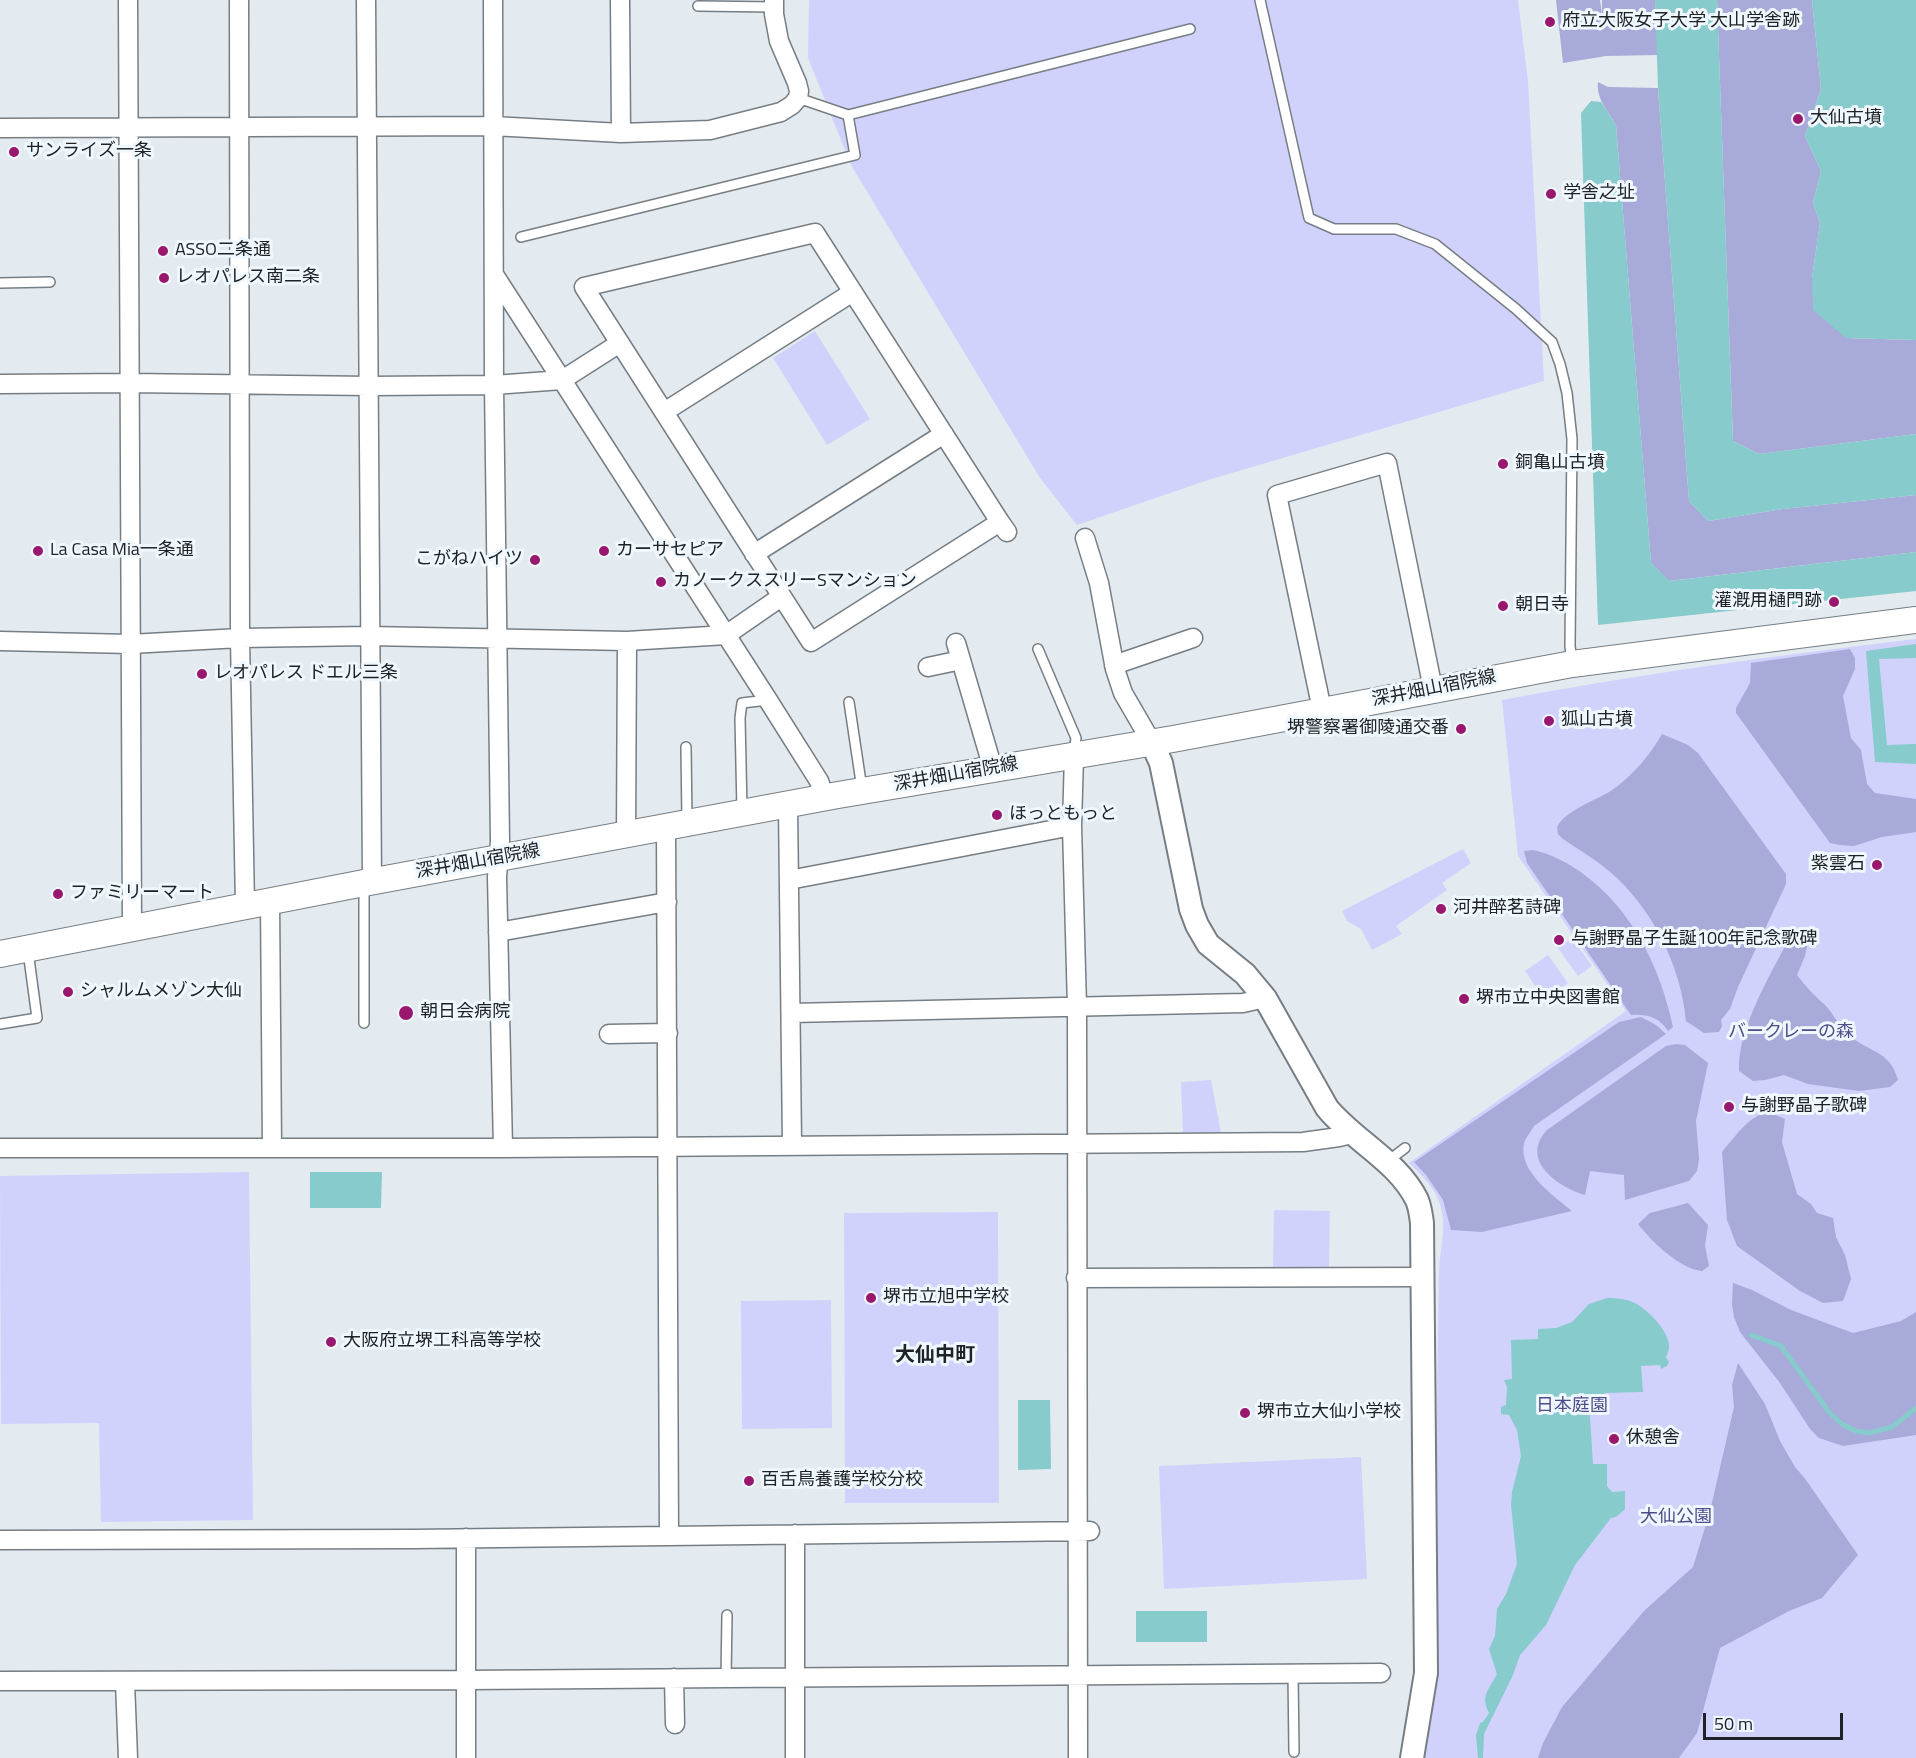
<!DOCTYPE html>
<html>
<head>
<meta charset="utf-8">
<style>
	body { margin:0 }
	#map { position:relative; width:1916px; height:1758px; overflow:hidden; background:#e3ebf1; font-family:"Titillium Web",sans-serif }
	canvas { display:block }
	.scale { position:absolute; left:1703px; top:1713px; width:140px; height:27px; box-sizing:border-box; border:3px solid #202325; border-top:0; padding-left:8px; font-size:18px; line-height:21px; white-space:nowrap; color:#202325; -webkit-text-stroke:4px #f0f8ff; paint-order:stroke }
</style>
</head>
<body>
<div id="map">
<canvas width="1916" height="1758"></canvas>
<div class="scale">50 m</div>
</div>
<script>
const context = document.querySelector('canvas').getContext('2d');
context.lineJoin = 'round';
function fill(path, color) { context.fillStyle = color; context.fill(path, 'evenodd'); }
function strokePath(path, color, width, dash) { context.strokeStyle = color; context.lineWidth = width; context.lineCap = dash ? 'butt' : 'round'; context.setLineDash(dash || []); context.stroke(path); }
function write(font, color, halo, rows, align = 'center') {
  context.font = font + ' "Titillium Web","Noto Sans JP",sans-serif'; context.lineWidth = 6; context.setLineDash([]); context.textBaseline = 'middle'; context.strokeStyle = halo; context.fillStyle = color; for (const [text, x, y, turn = 0] of rows) {
    context.save(); context.translate(x, y); context.rotate((+turn || 0) * Math.PI / 180); context.textAlign = isNaN(turn) ? turn : align; if (halo) context.strokeText(text, 0, 0); context.fillText(text, 0, 0); context.restore();
  }
}
fill(new Path2D(`
	M809 0H1518L1528 81 1544 381 1208 480 1077 525 1040 478 851 165 808 58Z
	M815 331 870 419 827 445 773 358Z
	M1916 639V1758H1421L1433 1671 1439 1267C1446 1217 1449 1199 1409 1163L1626 1011 1518 856 1502 700C1640 674 1778 655 1916 639Z
	M1463 849 1471 863 1442 883 1447 890 1396 926 1402 934 1372 950 1361 929 1347 921 1342 911Z
	M1572 938 1592 966 1578 976 1558 948Z
	M1548 955 1568 983 1544 999 1525 971Z
	M1211 1080 1221 1133 1183 1134 1181 1082Z
	M249 1172 253 1520 101 1522 99 1423 1 1424 0 1176Z
	M1274 1210 1330 1211 1329 1268 1273 1267Z
	M998 1212 999 1503H845L844 1213Z
	M831 1300 832 1428 742 1429 741 1301Z
	M1361 1457 1367 1579 1164 1589 1159 1466Z`), '#d0d2fc');
fill(new Path2D(`
	M1556 0H1600L1602 15V0H1655L1658 55 1606 56 1563 63Z
	M1717 0H1812L1821 89 1805 136 1821 171 1813 203 1820 223 1812 278 1846 338 1916 340V434L1759 454 1733 441Z
	M1598 82 1608 87 1658 88 1689 501 1708 521 1783 509 1916 495V552L1669 581 1651 563 1616 125C1608 111 1596 99 1598 82Z
	M1850 649 1855 658V669L1843 696 1851 738 1861 750 1867 784 1875 793 1916 799V832L1882 837 1854 846 1840 845 1830 843 1736 713V708L1750 683 1751 663Z
	M1662 734 1688 745 1698 753 1786 874V884L1738 987 1730 1009 1721 1020 1722 1026 1719 1032 1704 1033 1686 1021C1681 966 1652 907 1609 871 1595 859 1579 850 1563 839L1558 834 1557 827C1566 809 1599 800 1615 788 1635 773 1650 755 1662 734Z
	M1533 850C1552 854 1566 862 1582 873 1633 910 1660 967 1673 1027L1668 1031C1659 1017 1647 1014 1631 1015L1527 863 1524 851Z
	M1802 927 1810 932 1805 956 1797 975C1806 987 1815 996 1826 1006 1834 1015 1839 1026 1849 1035 1869 1053 1890 1050 1898 1080L1890 1087 1859 1091 1808 1084 1784 1075 1765 1080 1753 1081 1739 1071C1737 1027 1774 969 1794 929Z
	M1641 1017 1656 1025 1666 1034 1534 1126C1531 1131 1526 1138 1524 1143 1518 1172 1553 1195 1572 1211L1482 1232 1451 1230 1443 1200 1426 1175 1414 1162 1619 1022Z
	M1676 1044 1685 1045 1708 1063 1696 1121 1699 1159 1697 1171 1689 1181 1625 1200 1624 1175 1590 1171 1585 1195C1558 1187 1519 1160 1547 1130L1666 1046Z
	M1769 1112 1785 1119 1782 1142 1797 1194 1811 1204 1817 1213 1833 1218 1836 1237 1845 1255 1851 1279 1843 1301 1823 1303 1800 1291 1737 1246 1727 1220 1722 1152C1734 1138 1750 1114 1769 1112Z
	M1688 1203 1708 1225 1705 1246 1709 1266 1702 1271C1680 1269 1652 1242 1638 1224L1650 1213Z
	M1733 1283 1752 1290 1791 1310 1853 1333 1901 1321 1916 1312V1435L1843 1446 1819 1438 1810 1429 1780 1383 1740 1332 1734 1317 1732 1304Z
	M1738 1363 1765 1404 1780 1441 1795 1467 1806 1480 1858 1555 1822 1598 1789 1611 1720 1648 1697 1733 1679 1758H1538L1543 1743 1562 1707 1645 1610 1693 1567 1710 1511 1734 1407 1732 1385Z`), '#a8aad9');
fill(new Path2D(`
	M1655 0H1717L1733 441 1759 454 1916 434V495L1783 509 1708 521 1689 501 1658 88Z
	M1812 0H1916V340L1846 338 1813 310 1812 278 1820 223 1813 203 1821 171 1805 136 1821 89Z
	M1591 101 1601 102 1616 125 1651 563 1670 581 1916 552V591L1598 625 1581 113Z
	M1916 644V658L1879 659 1887 745 1916 744V764L1875 762 1866 651Z
	M310 1172H382L381 1208H310Z
	M1607 1298C1616 1298 1627 1299 1635 1303 1648 1310 1671 1333 1669 1348 1669 1351 1667 1354 1666 1357L1669 1362 1667 1366 1661 1369 1660 1365 1641 1366 1643 1392 1605 1393V1399L1589 1401 1593 1464H1607V1486L1612 1492 1625 1491V1509L1616 1517 1611 1518 1575 1565 1546 1625 1520 1655 1513 1675 1484 1734 1483 1758H1478L1476 1735 1480 1723 1483 1722 1489 1713C1480 1695 1489 1690 1497 1674L1489 1649 1495 1636 1497 1609 1506 1594 1517 1564 1511 1505 1512 1492 1521 1456 1517 1430 1509 1415 1501 1414V1407L1506 1405 1507 1387 1504 1380 1512 1379 1511 1340 1538 1339V1329L1556 1328 1572 1322 1589 1304Z
	M1018 1400H1050L1051 1469 1018 1470Z
	M1136 1611H1207V1642H1136Z`), '#87cbcc');
strokePath(new Path2D(`
	M1751 1335 1781 1346 1829 1412 1842 1424 1856 1431 1869 1433 1892 1427 1916 1408`), '#87cbcc', 5);
const service = new Path2D(`
	M1260 0 1309 218 1334 229H1396L1435 244 1516 309 1552 342 1560 364 1567 393 1572 439 1570 646 1572 664
	M698 6 774 7
	M798 98 848 115 1190 29
	M521 237 855 155 848 115
	M0 283 50 282
	M1038 649 1076 738 1074 753
	M849 702 862 789
	M686 747 687 822
	M742 811 740 718 742 703 768 700
	M364 885V1023
	M0 1024 37 1018 28 951
	M1388 1161 1405 1148
	M1293 1673 1294 1752
	M726 1678 727 1615`);
const minor = new Path2D(`
	M128 0 132 929
	M239 0 240 638 245 906
	M366 0 372 881
	M493 0 494 385 500 841 497 877 503 1148
	M620 0 621 133
	M0 128 493 126 621 133 710 130 781 112 792 105 798 98 799 91 797 83 779 41 774 14V0
	M495 276 768 700 819 781 825 798
	M0 384 129 383 370 386 494 385 562 380 620 343
	M664 412 853 292
	M1000 522 811 642 584 287 815 233 1000 522 1007 532
	M1085 538 1099 583 1115 669 1123 693 1152 743
	M754 554 944 434
	M0 641 130 644 240 638 369 636 627 641 726 635 781 597
	M956 643 993 769
	M1114 665 1193 638
	M928 667 961 660
	M1322 710 1277 495 1387 463 1433 689
	M1074 755 1072 826 1077 1007 1078 1758
	M788 805 792 1145
	M666 828 669 1536
	M626 836 627 641
	M789 880 1072 826
	M270 901 272 1148
	M498 932 667 902
	M791 1013 1243 1003 1265 998
	M609 1034 668 1033
	M0 1148H503L1303 1142 1339 1137 1352 1134
	M1076 1278 1423 1277
	M795 1534V1758
	M466 1538V1758
	M0 1540 414 1539 1090 1531
	M674 1678 675 1724
	M0 1681 466 1680 1381 1673
	M125 1682 128 1758`);
const tertiary = new Path2D(`
	M1152 743 1161 763 1191 909 1197 925 1208 944 1245 974 1265 998 1327 1108C1354 1141 1398 1161 1417 1200 1420 1207 1421 1215 1422 1223L1426 1673 1412 1758`);
const secondary = new Path2D(`
	M0 954 364 883 838 795 1173 739 1572 664 1916 620`);
strokePath(service, '#767e83', 12);
strokePath(minor, '#767e83', 21);
strokePath(tertiary, '#767e83', 26);
strokePath(secondary, '#767e83', 28);
strokePath(service, '#fff', 9);
strokePath(minor, '#fff', 18);
strokePath(tertiary, '#fff', 22);
strokePath(secondary, '#fff', 26);
for (const [x, y, r, color] of [
	[1550,22,6,"#99186e"],
	[1798,119,6,"#99186e"],
	[14,152,6,"#99186e"],
	[1551,194,6,"#99186e"],
	[163,251,6,"#99186e"],
	[164,278,6,"#99186e"],
	[1503,464,6,"#99186e"],
	[38,551,6,"#99186e"],
	[604,551,6,"#99186e"],
	[535,560,6,"#99186e"],
	[661,582,6,"#99186e"],
	[1834,602,6,"#99186e"],
	[1503,606,6,"#99186e"],
	[202,674,6,"#99186e"],
	[1549,721,6,"#99186e"],
	[1461,729,6,"#99186e"],
	[997,815,6,"#99186e"],
	[1877,865,6,"#99186e"],
	[58,894,6,"#99186e"],
	[1441,909,6,"#99186e"],
	[1559,940,6,"#99186e"],
	[68,992,6,"#99186e"],
	[1464,999,6,"#99186e"],
	[406,1013,8,"#99186e"],
	[1729,1107,6,"#99186e"],
	[871,1298,6,"#99186e"],
	[331,1342,6,"#99186e"],
	[1245,1413,6,"#99186e"],
	[1614,1439,6,"#99186e"],
	[749,1481,6,"#99186e"]
]) { const dot = new Path2D(); dot.arc(x, y, r, 0, 2 * Math.PI); context.fillStyle = color; context.fill(dot); strokePath(dot, '#f0f8ff', 2); }
write('18px', '#202325', '#f0f8ff', [
	["府立大阪女子大学 大山学舎跡",1562,22],
	["大仙古墳",1810,119],
	["サンライズ一条",26,152],
	["学舎之址",1563,194],
	["ASSO二条通",175,251],
	["レオパレス南二条",176,278],
	["銅亀山古墳",1515,464],
	["La Casa Mia一条通",50,551],
	["カーサセピア",616,551],
	["こがねハイツ",523,560,"right"],
	["カノークススリーSマンション",673,582],
	["灌漑用樋門跡",1822,602,"right"],
	["朝日寺",1515,606],
	["レオパレス ドエル三条",214,674],
	["狐山古墳",1561,721],
	["堺警察署御陵通交番",1449,729,"right"],
	["ほっともっと",1009,815],
	["紫雲石",1865,865,"right"],
	["ファミリーマート",70,894],
	["河井醉茗詩碑",1453,909],
	["与謝野晶子生誕100年記念歌碑",1571,940],
	["シャルムメゾン大仙",80,992],
	["堺市立中央図書館",1476,999],
	["朝日会病院",420,1013],
	["与謝野晶子歌碑",1741,1107],
	["堺市立旭中学校",883,1298],
	["大阪府立堺工科高等学校",343,1342],
	["堺市立大仙小学校",1257,1413],
	["休憩舎",1626,1439],
	["百舌鳥養護学校分校",761,1481]
], 'left');
write('18px', '#202325', '#f0f8ff', [
	["深井畑山宿院線",1434,689,-11],
	["深井畑山宿院線",956,775,-10],
	["深井畑山宿院線",478,862,-10]
]);
write('18px', '#4e4d8a', '#f0f8ff', [
	["バークレーの森",1791,1033],
	["日本庭園",1572,1407],
	["大仙公園",1676,1518]
]);
write('bold 20px', '#202325', '#f0f8ff', [
	["大仙中町",935,1356]
]);
</script>
</body>
</html>
